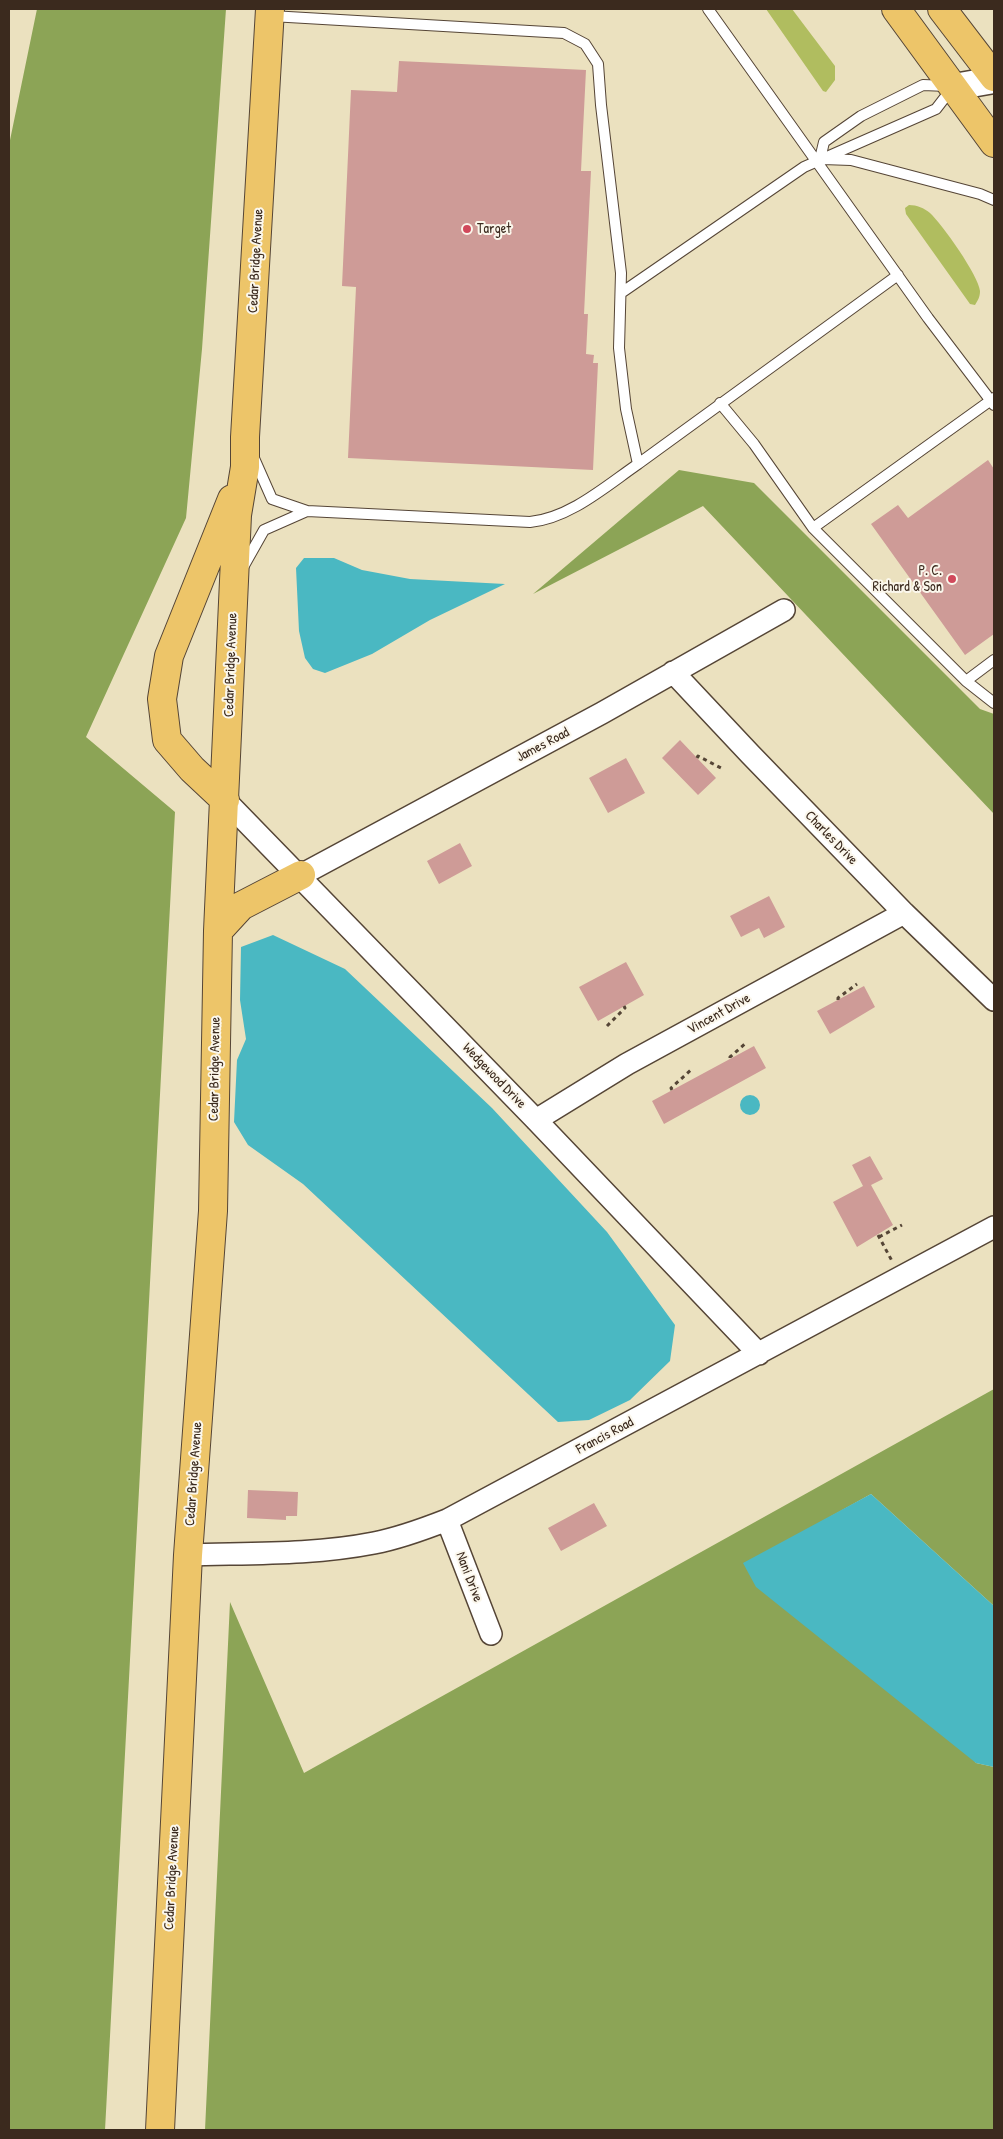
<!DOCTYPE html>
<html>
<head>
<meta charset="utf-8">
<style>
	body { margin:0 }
	#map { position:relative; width:1003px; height:2139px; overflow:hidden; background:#ebe1bf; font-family:"Patrick Hand",sans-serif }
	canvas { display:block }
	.frame { position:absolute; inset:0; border:10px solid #3b2a1e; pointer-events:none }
</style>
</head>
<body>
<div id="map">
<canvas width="1003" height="2139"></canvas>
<div class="frame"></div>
</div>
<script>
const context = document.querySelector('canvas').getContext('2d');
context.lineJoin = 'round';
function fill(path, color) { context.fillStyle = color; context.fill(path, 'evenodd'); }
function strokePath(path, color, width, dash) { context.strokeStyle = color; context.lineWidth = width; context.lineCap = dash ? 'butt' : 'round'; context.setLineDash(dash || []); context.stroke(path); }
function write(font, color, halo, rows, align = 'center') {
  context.font = font + ' "Patrick Hand",sans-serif'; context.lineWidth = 4; context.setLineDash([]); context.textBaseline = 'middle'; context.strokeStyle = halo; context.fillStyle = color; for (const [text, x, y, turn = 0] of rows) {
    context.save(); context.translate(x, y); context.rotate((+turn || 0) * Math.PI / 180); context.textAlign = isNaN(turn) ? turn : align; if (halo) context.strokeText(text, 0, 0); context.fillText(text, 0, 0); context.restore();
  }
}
fill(new Path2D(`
	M766 9H792L835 66V80L826 92 823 91Z
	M909 205C917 205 924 208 930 213 942 224 979 276 980 291 980 297 978 300 975 305L970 304 906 214 905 208Z`), '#b0bd5f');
fill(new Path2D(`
	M37 9H226L202 349 186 518 86 737 175 812 105 2130H9V145Z
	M679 470 754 483 980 709 994 714V814L703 506 533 594Z
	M994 1389V1606L871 1494 819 1523 976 1763 994 1767V2130H205L230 1602 304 1773Z`), '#8ca456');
fill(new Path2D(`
	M304 558H334L362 570 410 579 505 584 430 620 372 654 325 673 313 669 305 658 299 631 296 568Z
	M273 935 345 969 492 1108 607 1232 675 1325 670 1361 630 1400 589 1420 558 1422 303 1184 248 1145 234 1122 237 1060 246 1039 240 1000 241 947Z
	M740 1105a10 10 0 1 1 20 0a10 10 0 1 1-20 0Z
	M871 1494 994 1606V1767L976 1763 756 1587 743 1563Z`), '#4ab8c2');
fill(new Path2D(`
	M399 61 586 70 581 171H591L584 314H588L586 354 594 355 593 363H598L593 470 348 458 356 287 342 286 351 90 397 92Z
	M988 460 994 469V634L965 655 871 524 898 505 908 518Z
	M680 740 716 778 698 795 662 758Z
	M626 758 645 793 608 813 589 778Z
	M460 843 472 866 439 884 427 861Z
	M769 896 785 927 764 938 759 928 741 937 730 916Z
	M626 962 644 995 598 1021 579 987Z
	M864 986 875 1007 830 1034 817 1011Z
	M754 1046 766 1068 664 1124 652 1101Z
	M870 1156 883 1179 871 1185 893 1225 857 1247 833 1202 863 1186 852 1165Z
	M248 1490 298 1492 297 1516H286V1520L247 1518Z
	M594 1503 607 1526 561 1551 548 1528Z`), '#ce9b97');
const service = new Path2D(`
	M708 9 928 318 994 405
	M820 159 824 142 861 116 923 85 947 86
	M823 159 851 160 980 194 994 200
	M621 293 804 167 936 109 953 87
	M720 403 754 444 813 528 966 681 994 703
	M253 456 272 499 307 511 530 522C570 518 606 486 638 464L626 409 619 348 621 273 601 105 598 64 585 44 564 33 271 16
	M638 464 898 275
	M813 528 994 398
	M242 569 264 530 307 511
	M966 681 994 660`);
const minor = new Path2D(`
	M673 672 750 754 904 913 994 1000
	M225 800 536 1120 759 1354
	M301 875 602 713 784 610
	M536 1120 627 1064 904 913
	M447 1520 491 1634
	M188 1555C250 1553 313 1555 374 1543 400 1538 424 1529 447 1520L994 1227`);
const tertiary = new Path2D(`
	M954 87 994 80`);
const primary = new Path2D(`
	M225 800 192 769 167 740 162 699 169 656 232 499
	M218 931 241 906 301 875
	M160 2130 188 1555 213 1211 218 931 237 515 245 467V437L270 9`);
const trunk = new Path2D(`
	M896 9 994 143
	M942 9 994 77`);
strokePath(service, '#554536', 12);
strokePath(minor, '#554536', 24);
strokePath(tertiary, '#554536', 29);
strokePath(primary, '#554536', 30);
strokePath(trunk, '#554536', 30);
strokePath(new Path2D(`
	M697 758 698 756 721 768
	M838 1000V998L857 984
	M607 1026 625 1008 624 1006
	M730 1058V1057L746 1043
	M672 1090 671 1088 692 1069
	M878 1235 892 1261
	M879 1237 902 1225`), '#554536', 3, [4, 4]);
strokePath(service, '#fff', 10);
strokePath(minor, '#fff', 21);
strokePath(tertiary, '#fff', 26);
strokePath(primary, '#edc569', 28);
strokePath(trunk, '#edc569', 28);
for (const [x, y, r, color] of [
	[467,229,5,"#d1495b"],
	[952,579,5,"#d1495b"]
]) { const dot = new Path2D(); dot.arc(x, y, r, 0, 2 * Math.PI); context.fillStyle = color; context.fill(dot); strokePath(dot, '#fbf7ec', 2); }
write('14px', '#3b2a1e', '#fbf7ec', [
	["Target",477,229],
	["P. C.",942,571,"right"],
	["Richard & Son",942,587,"right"]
], 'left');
write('14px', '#3b2a1e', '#fbf7ec', [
	["Cedar Bridge Avenue",256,261,-87],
	["Cedar Bridge Avenue",231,665,-88],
	["James Road",543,745,-28],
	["Charles Drive",831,838,46],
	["Vincent Drive",719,1014,-29],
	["Cedar Bridge Avenue",215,1069,-89],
	["Wedgewood Drive",494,1076,46],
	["Francis Road",605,1436,-28],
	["Cedar Bridge Avenue",194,1474,-86],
	["Nani Drive",469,1577,69],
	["Cedar Bridge Avenue",172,1878,-87]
]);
</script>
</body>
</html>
